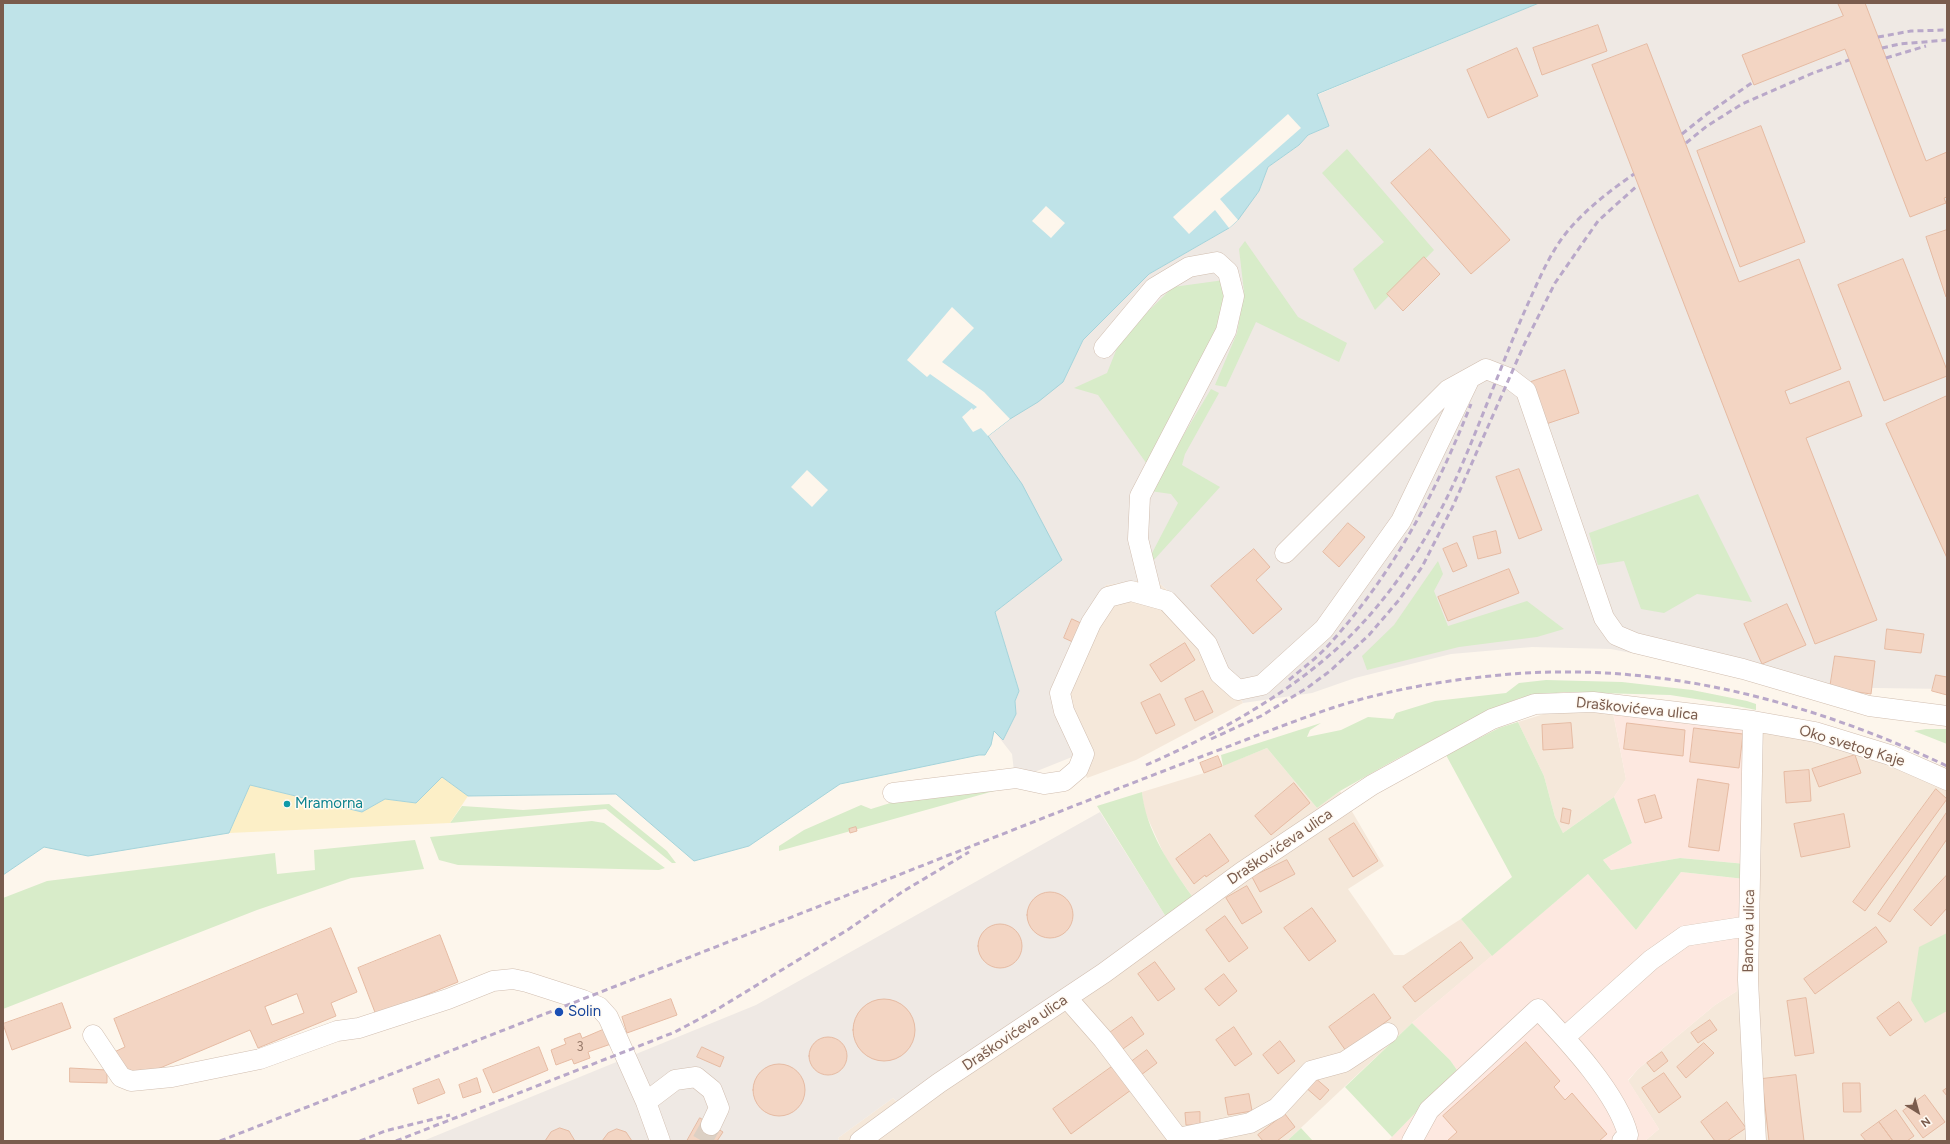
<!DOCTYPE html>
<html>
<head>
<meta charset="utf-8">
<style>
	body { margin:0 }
	#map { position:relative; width:1950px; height:1144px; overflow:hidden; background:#fdf6ec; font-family:Figtree,sans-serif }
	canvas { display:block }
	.frame { position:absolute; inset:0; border:4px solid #7a5c4d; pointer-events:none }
	.north { position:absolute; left:1898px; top:1092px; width:40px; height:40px; -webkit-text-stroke:3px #fffaf3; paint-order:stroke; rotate:143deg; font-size:11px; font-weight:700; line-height:16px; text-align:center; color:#7a5c4d }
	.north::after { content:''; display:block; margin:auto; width:14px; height:18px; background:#7a5c4d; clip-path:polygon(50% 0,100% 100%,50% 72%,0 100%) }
</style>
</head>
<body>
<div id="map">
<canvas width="1950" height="1144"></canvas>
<div class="frame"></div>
<div class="north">N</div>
</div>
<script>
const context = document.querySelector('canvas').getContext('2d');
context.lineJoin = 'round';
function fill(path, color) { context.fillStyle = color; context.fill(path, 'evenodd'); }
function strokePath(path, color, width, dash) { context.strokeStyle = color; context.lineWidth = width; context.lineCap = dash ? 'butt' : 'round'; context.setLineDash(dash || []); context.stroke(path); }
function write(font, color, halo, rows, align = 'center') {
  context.font = font + ' Figtree,sans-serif'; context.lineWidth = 3; context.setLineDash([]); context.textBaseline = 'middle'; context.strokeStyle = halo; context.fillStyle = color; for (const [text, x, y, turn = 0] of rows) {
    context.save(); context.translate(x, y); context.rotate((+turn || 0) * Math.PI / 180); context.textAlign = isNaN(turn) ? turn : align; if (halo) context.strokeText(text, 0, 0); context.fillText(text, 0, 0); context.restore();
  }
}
fill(new Path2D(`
	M1137 581H1157L1184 605 1219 651 1243 703 1136 760 1087 778 1053 697 1090 614 1106 585Z
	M1557 710 1613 713 1626 779 1614 797 1563 833 1555 817 1544 776 1518 722Z
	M1747 727 1865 753 1947 789V1141H1645L1659 1129 1628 1081 1638 1069 1715 1005 1737 991Z
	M1267 748 1317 808 1340 791 1384 866 1348 889 1394 955H1404L1461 919 1492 956 1412 1023 1287 1141H839L838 1138 893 1098 899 1104 1192 896 1167 861 1144 810 1142 792 1204 773Z`), '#f5e8da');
fill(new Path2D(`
	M1613 713 1747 727 1746 864 1680 858 1611 870 1603 860 1632 843 1614 797 1626 779Z
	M1681 872 1745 879 1737 991 1715 1005 1638 1069 1628 1080 1659 1129 1645 1141H1388L1457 1070 1450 1060 1412 1023 1588 874 1636 930Z`), '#fde8e0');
fill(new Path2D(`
	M1539 3H1947V689L1804 687 1611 649 1532 647 1451 654 1355 678 1312 693 1243 703 1219 651 1184 605 1157 581H1137L1106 585 1090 614 1053 697 1077 755 1027 775 1022 768 1014 771 1012 754 994 731 1003 739 1016 714 1015 701 1019 691 995 612 1061 560 929 511 1057 172 1063 382 1083 340 1149 274 1229 228 1259 191 1268 167 1299 145 1308 135 1329 126 1317 95Z
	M1100 812 1166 917 1087 977 899 1104 893 1098 838 1138 839 1141H423L756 1005Z`), '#efe9e4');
fill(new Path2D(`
	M1347 149 1434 250 1375 310 1353 269 1384 242 1322 173Z
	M1245 241 1298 317 1347 343 1339 362 1256 322 1226 387 1215 385 1237 333 1244 292 1239 249Z
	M1224 280 1227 302 1222 329 1149 467 1098 395 1074 388 1107 373 1121 338 1173 287Z
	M1211 389 1219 393 1185 454 1182 465 1220 487 1153 561 1150 557 1178 503 1171 494 1150 491Z
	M1698 494 1752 602 1697 594 1664 613 1641 609 1624 561 1598 565 1589 533Z
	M1438 561 1443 574 1434 591 1448 626 1527 601 1564 629 1537 637 1459 647 1367 670 1362 656 1394 625Z
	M1546 680 1622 682 1692 690 1747 701 1756 704V710L1728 704 1670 695 1564 692 1520 698 1490 710 1393 761 1340 791 1317 808 1267 748 1223 766 1221 755 1321 723 1310 730 1307 737 1341 730 1368 717 1393 719 1396 713 1435 701 1506 693 1519 683Z
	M1518 722 1544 776 1555 817 1563 833 1614 797 1632 843 1603 860 1611 870 1680 858 1746 864 1745 879 1681 872 1636 930 1588 874 1492 956 1461 919 1512 877 1446 755 1499 728Z
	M1926 729H1947V744L1914 731Z
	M1012 786 779 851V846L804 830 861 805 871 809 916 795Z
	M1142 792C1146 831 1170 865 1192 896L1166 917 1097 806Z
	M609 804 667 851 676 863H672L606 809 450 823 462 806 523 810Z
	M592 821 604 823 665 868 659 870 458 865 439 860 430 837Z
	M415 840 424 869 351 878 257 910 3 1009V898L47 881 275 853 277 874 315 870 314 850Z
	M1947 933V1011L1925 1023 1911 1000 1919 947Z
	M1412 1023 1450 1060 1457 1070 1392 1137 1345 1087Z
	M1301 1128 1313 1141H1287Z`), '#d8ecc9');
fill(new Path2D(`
	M442 777 468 796 450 823 229 833 250 785 362 812 385 799 416 803Z`), '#fcefc7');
const water = new Path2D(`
	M3 3H1539L1317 94 1329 126 1308 135 1299 145 1268 167 1259 191 1238 220 1229 228 1149 274 1083 340 1063 382 1038 402 1010 419 988 436 1022 484 1062 560 995 612 1019 691 1015 701 1016 714 1003 740 994 731 991 745 985 755H979L840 784 749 846 694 861 616 794 468 796 442 777 416 803 385 799 362 812 250 785 229 833 88 856 44 847 3 875Z`);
fill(water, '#bfe3e8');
strokePath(water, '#a5d3da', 1);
fill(new Path2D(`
	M1288 114 1301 128 1220 199 1238 220 1229 228 1215 210 1189 234 1173 217Z
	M1046 206 1065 223 1051 238 1032 221Z
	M952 307 974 328 942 362 984 392 1010 419 988 436 981 428 973 432 962 417 972 408 973 410 977 407 930 374 927 377 907 360Z
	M807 470 828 490 812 507 791 487Z`), '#fdf6ec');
const building = new Path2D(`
	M1838 3H1865L1926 161 1947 152V197L1944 198 1946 203 1910 217 1845 49 1754 85 1742 55 1843 16Z
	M1598 25 1607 51 1542 75 1533 48Z
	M1647 44 1739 282 1799 259 1841 369 1785 391 1790 404 1849 381 1862 416 1806 438 1877 620 1815 644 1592 65Z
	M1517 48 1538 96 1488 118 1467 70Z
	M1761 126 1805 242 1740 267 1697 151Z
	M1430 149 1510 240 1471 274 1391 183Z
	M1947 230V297H1946L1926 237Z
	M1424 257 1440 274 1403 311 1387 294Z
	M1903 259 1947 370V376L1884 401 1838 285Z
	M1565 370 1579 413 1546 424 1531 382Z
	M1947 396V558L1886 424Z
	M1519 469 1542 530 1519 539 1496 477Z
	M1348 523 1365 537 1339 567 1323 552Z
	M1496 531 1501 553 1478 559 1473 537Z
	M1457 543 1467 566 1453 572 1443 549Z
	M1254 549 1270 567 1256 580 1282 609 1253 634 1211 586Z
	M1509 569 1519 593 1448 621 1438 597Z
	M1787 604 1806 645 1762 664 1744 624Z
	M1072 619 1083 624 1075 643 1064 638Z
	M1887 629 1924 634 1921 653 1885 649Z
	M1185 643 1195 660 1161 682 1150 665Z
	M1835 656 1875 661 1871 694 1830 688Z
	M1936 675 1947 677V695L1932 691Z
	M1203 691 1213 712 1195 721 1185 699Z
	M1160 694 1175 725 1156 734 1141 703Z
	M1571 723 1573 748 1543 750 1542 725Z
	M1627 723 1685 730 1683 756 1624 749Z
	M1694 728 1743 734 1739 768 1690 762Z
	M1855 755 1861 773 1819 787 1812 769Z
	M1218 756 1222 766 1204 773 1200 763Z
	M1809 770 1811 801 1786 803 1784 772Z
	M1698 779 1729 784 1719 851 1689 847Z
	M1294 783 1310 803 1271 835 1255 816Z
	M1936 789 1947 799 1865 911 1853 902Z
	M1655 795 1662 818 1645 823 1638 800Z
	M1563 808 1571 810 1569 824 1561 822Z
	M1947 812V839L1890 922 1878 914Z
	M1844 814 1850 847 1801 857 1794 824Z
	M1354 823 1378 861 1353 877 1329 839Z
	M856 827 857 831 850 833 849 829Z
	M1210 834 1229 861 1206 877 1205 875 1194 884 1176 859Z
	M1287 860 1295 874 1260 892 1252 877Z
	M1947 875V908L1931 926 1914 910Z
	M1247 886 1262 912 1242 924 1226 898Z
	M1027 915a23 23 0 1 1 46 0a23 23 0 1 1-46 0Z
	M1312 908 1336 941 1309 961 1284 928Z
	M1225 916 1248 948 1229 962 1206 930Z
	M978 946a22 22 0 1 1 44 0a22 22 0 1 1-44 0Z
	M1876 927 1887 942 1815 994 1804 979Z
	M331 928 357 992 331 1003 336 1016 258 1048 250 1030 134 1079 112 1053 125 1047 114 1019ZM297 994 304 1013 272 1025 265 1007Z
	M440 935 458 982 376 1015 358 968Z
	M1461 942 1473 958 1415 1002 1403 987Z
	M1155 962 1175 989 1158 1001 1138 974Z
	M1224 974 1237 991 1219 1006 1205 989Z
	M1374 994 1391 1018 1346 1051 1329 1027Z
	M1806 998 1814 1053 1795 1056 1787 1001Z
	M671 999 677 1015 627 1033 622 1017Z
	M853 1030a31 31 0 1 1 62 0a31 31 0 1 1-62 0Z
	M1899 1002 1912 1020 1890 1036 1877 1018Z
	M62 1003 71 1028 12 1050 3 1024Z
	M1132 1017 1144 1034 1120 1051 1108 1034Z
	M1710 1020 1717 1030 1698 1043 1691 1033Z
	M1234 1027 1252 1054 1235 1066 1216 1040Z
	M605 1029 611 1044 588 1052 590 1058 574 1064 572 1059 556 1065 551 1050 566 1044 564 1039 580 1033 582 1038Z
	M809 1056a19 19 0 1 1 38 0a19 19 0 1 1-38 0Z
	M1280 1041 1295 1061 1278 1074 1263 1055Z
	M1526 1042 1560 1081 1554 1087 1565 1100 1572 1093 1607 1134 1599 1141H1447L1457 1132 1443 1116Z
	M1704 1043 1714 1053 1686 1078 1677 1067Z
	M539 1047 548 1070 493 1093 483 1070Z
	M702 1047 724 1057 720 1067 697 1057Z
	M1147 1050 1157 1063 1137 1078 1127 1065Z
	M1662 1052 1668 1061 1654 1072 1647 1063Z
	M753 1090a26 26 0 1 1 52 0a26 26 0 1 1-52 0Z
	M1113 1066 1131 1090 1071 1134 1053 1109Z
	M70 1068 107 1070V1083L70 1082Z
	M1664 1073 1681 1097 1659 1113 1642 1088Z
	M1796 1075 1804 1141H1769L1762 1079Z
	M1313 1076 1329 1090 1320 1100 1304 1086Z
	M477 1078 481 1092 463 1098 459 1085Z
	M439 1079 445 1093 418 1104 413 1089Z
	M1843 1083H1860L1861 1112H1844Z
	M1947 1088V1096L1943 1091Z
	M1249 1094 1252 1111 1228 1115 1225 1098Z
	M1925 1095 1945 1122 1923 1138 1903 1111Z
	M1727 1102 1746 1128 1727 1141H1715L1701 1122Z
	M1896 1110 1914 1136 1907 1141H1893L1879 1122Z
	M1200 1112V1125H1186L1185 1113Z
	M1285 1114 1295 1127 1277 1141H1263L1258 1135Z
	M700 1118 723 1132 717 1141H687Z
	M1879 1122 1893 1141H1866L1861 1135Z
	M560 1128 569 1131 575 1141H545L551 1132Z
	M617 1129 626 1132 632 1141H602L608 1133Z`);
fill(building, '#f3d5c3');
strokePath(building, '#e6bba3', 1);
strokePath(new Path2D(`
	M702 1141 711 1125`), '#dcd0c4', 20, [20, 10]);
const minor = new Path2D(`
	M1104 348 1154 288 1189 267 1217 262 1228 272 1234 296 1226 331 1140 496 1138 539 1152 596
	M1285 553 1448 390 1486 369 1509 378 1526 391 1604 618 1616 635 1635 643 1743 669 1869 706 1947 716
	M1753 721 1748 980 1756 1141
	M893 793 1016 778 1044 784 1064 781 1078 769 1084 754 1064 711 1060 693 1091 623 1108 597 1131 591 1167 601 1207 644 1220 674 1238 690 1262 685 1324 629 1401 521 1470 378
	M1067 998 1103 1039 1178 1138 1250 1123 1277 1108 1311 1071 1344 1062 1388 1033
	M93 1035 121 1077 131 1081 172 1077 260 1059 337 1031 359 1028 448 999 493 981 513 979 527 982 583 1000 599 1007 608 1017 646 1102 660 1141
	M1565 1037 1651 960 1685 936 1749 926
	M646 1102 675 1080 696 1077 712 1090 719 1108 711 1125
	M860 1141 939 1083 1104 973 1242 872 1372 785 1492 719 1535 704 1593 702 1753 721 1815 732 1890 755 1947 780
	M1412 1141 1429 1110 1538 1009C1567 1040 1618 1094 1628 1135L1622 1141`);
strokePath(minor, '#d1beb0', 21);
strokePath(minor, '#fff', 20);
strokePath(new Path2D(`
	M1878 37 1911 31 1947 30
	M1882 48 1900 44 1947 40
	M1886 58 1926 46
	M1682 134 1707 114 1753 82
	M1686 143 1707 126 1742 104 1813 73 1849 60
	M1289 680C1304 667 1321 655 1334 639 1396 569 1437 490 1471 404
	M1211 739 1261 716 1307 688 1330 671 1369 635 1399 600 1422 567 1453 506 1523 347 1555 283 1598 221 1638 185
	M1146 765C1215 735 1291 693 1345 641 1393 595 1431 535 1458 474 1482 419 1502 363 1526 308 1537 284 1547 259 1563 237 1582 212 1608 192 1634 174
	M220 1141C471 1043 721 945 972 846 1049 816 1126 785 1203 756 1246 740 1288 723 1332 708 1390 689 1451 679 1512 674 1662 662 1812 702 1947 766
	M360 1141 385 1131 450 1115
	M396 1141 675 1032 716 1010 849 929 902 892 969 852`), '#b9a8c9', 3, [6, 4]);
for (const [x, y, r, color] of [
	[287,804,4,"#0f9aa8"],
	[559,1012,5,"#1a4fb4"]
]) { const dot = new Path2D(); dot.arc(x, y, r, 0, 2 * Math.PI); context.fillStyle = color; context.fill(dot); strokePath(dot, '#fffaf3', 1.5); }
write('13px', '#987a6a', null, [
	["3",580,1047]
]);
write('15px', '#7a5c4d', '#fffaf3', [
	["Draškovićeva ulica",1637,709,6],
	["Oko svetog Kaje",1852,746,17],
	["Draškovićeva ulica",1280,847,-34],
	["Banova ulica",1749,931,-89],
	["Draškovićeva ulica",1015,1033,-34]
]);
write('15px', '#0d838f', '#fffaf3', [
	["Mramorna",295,804]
], 'left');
write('15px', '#164399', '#fffaf3', [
	["Solin",568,1012]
], 'left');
</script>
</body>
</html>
